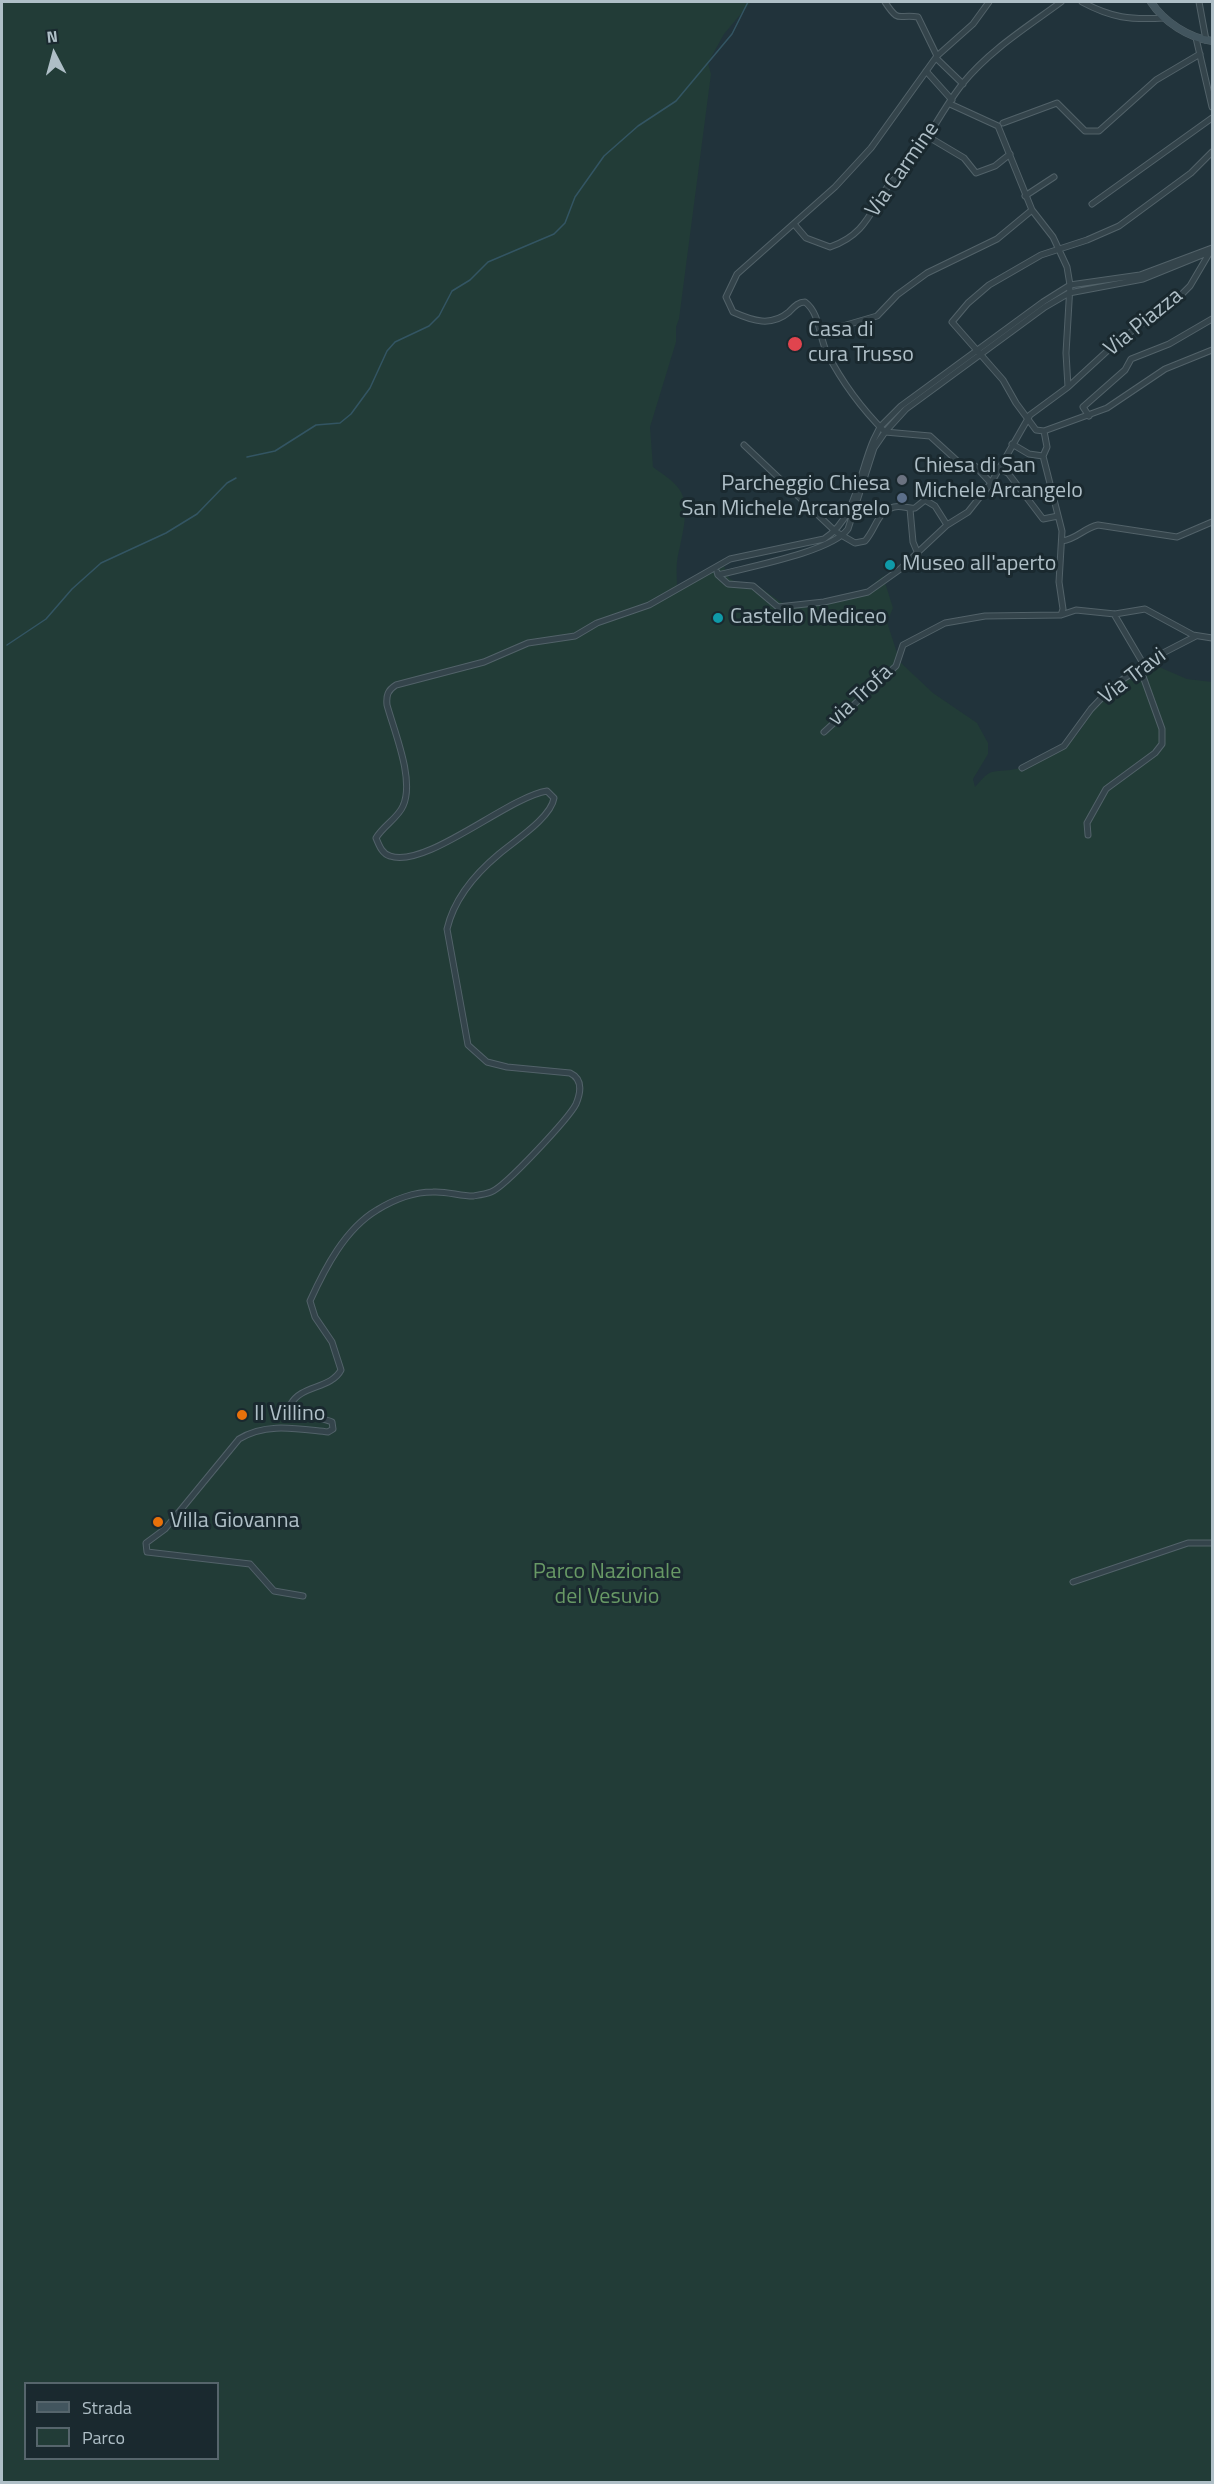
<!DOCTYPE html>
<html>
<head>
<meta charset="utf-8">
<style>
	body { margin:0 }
	#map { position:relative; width:1214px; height:2484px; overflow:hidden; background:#21333b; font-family:"Titillium Web",sans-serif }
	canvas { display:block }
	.frame { position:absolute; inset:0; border:3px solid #afbfc7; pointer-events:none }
	.legend { position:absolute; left:24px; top:2382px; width:195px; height:78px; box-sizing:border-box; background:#1a292f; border:2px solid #56656c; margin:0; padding:8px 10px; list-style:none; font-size:18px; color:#afbfc7 }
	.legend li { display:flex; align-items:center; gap:12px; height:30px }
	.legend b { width:30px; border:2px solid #56656c }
	.north { position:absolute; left:24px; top:24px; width:60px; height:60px; -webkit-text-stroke:4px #1a292f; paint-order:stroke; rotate:354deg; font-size:16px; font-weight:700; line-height:24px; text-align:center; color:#afbfc7 }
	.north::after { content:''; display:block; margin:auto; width:21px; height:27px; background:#afbfc7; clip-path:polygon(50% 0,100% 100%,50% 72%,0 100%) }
</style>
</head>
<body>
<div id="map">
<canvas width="1214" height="2484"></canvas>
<div class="frame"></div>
<ul class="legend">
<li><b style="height:8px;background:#42555e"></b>Strada</li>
<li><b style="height:16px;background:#223c37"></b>Parco</li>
</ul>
<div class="north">N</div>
</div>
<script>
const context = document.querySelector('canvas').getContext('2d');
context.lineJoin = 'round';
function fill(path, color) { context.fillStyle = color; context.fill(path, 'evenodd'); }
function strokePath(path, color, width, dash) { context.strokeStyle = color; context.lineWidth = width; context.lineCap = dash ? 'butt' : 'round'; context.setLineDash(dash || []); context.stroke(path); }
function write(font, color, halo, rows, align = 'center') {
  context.font = font + ' "Titillium Web",sans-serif'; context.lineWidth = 6; context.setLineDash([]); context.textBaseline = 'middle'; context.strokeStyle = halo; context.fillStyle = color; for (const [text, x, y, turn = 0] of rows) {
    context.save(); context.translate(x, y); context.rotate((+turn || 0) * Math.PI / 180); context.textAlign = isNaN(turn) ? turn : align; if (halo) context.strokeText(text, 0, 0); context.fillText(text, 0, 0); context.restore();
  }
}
fill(new Path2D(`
	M2 2H751L724 34 708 63 711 74 679 319 676 327V342L650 427 653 467C662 474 675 481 681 492 691 511 680 542 677 562 676 569 677 578 677 586L722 561 729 578 739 584 754 583 785 605 829 600 865 591 883 576 893 608 887 622 900 662 933 693 977 723 988 743V754L973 779 975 787C980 782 985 774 992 772 1000 770 1008 771 1016 769 1037 763 1087 740 1086 714L1107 688 1145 661 1187 679 1212 682V2482H2ZM26 2384H218V2458H26Z`), '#223c37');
strokePath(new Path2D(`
	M247 457 275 451 316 425 340 423 351 414 370 388 387 351 395 342 429 326 439 316 452 291 470 280 488 262 554 234 565 223 575 197 604 156 638 126 676 101 732 34 748 2
	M7 645 46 619 72 589 101 563 166 533 197 514 227 483 236 478`), '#335563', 1.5);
const minor = new Path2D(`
	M885 2C900 25 898 13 918 17L937 56
	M989 2 973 24 937 56 871 148 835 187 737 274 726 297 733 312C753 321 771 327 789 312 794 307 798 302 805 302 820 313 819 337 827 353 842 382 862 409 885 432L930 436 964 467 975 466 991 483
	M1082 2C1112 18 1130 20 1164 18
	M1199 2 1206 40
	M1196 38 1212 107
	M936 58 963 84
	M926 71 952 100
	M1003 123 1057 103 1085 131H1099L1156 80 1200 54
	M927 136 964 158 976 173 995 166 1010 154
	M1212 152 1191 173 1119 226 1087 240 1041 255 989 285 968 303 952 322 1003 380 1016 403 1036 430 1044 431 1107 408 1165 369 1212 350
	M1025 196 1054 177
	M1092 204 1212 118
	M794 224 806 238 830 247C865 235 870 212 888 186 895 176 908 170 914 160 930 134 944 107 963 83 990 50 1027 27 1061 2
	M819 333 877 316 897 295 927 273 997 239 1032 210
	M1068 387 1117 342 1179 297 1190 286 1210 252
	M1089 416 1083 407 1125 370 1131 359 1169 344 1212 319
	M1044 431 1047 447 1043 456 1062 531 1059 582 1063 609 1061 615
	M1012 444 1029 454 1043 456
	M744 445 836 532 855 543 865 541C876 529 877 511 894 507 902 505 907 509 915 508L925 500 935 506 947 525
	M998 468 1008 473 1043 519 1058 516
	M910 509 913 542 918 554
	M1062 541C1077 539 1084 528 1098 525L1177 537 1212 522
	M717 572 718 575C748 567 831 552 848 529L874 448 885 432 906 409 1045 307 1069 293 1143 279 1212 251
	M718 575 728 584 753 586 778 607 824 602 868 592 899 570 947 525 968 512 991 483 1030 415 1068 387 1066 353 1070 285 1067 267 1053 237 1032 210 998 126 950 104
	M1114 614 1144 665
	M824 732 896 666 903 645 945 623 985 616 1061 615 1076 610 1115 614 1145 609 1193 635 1212 638
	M1022 768 1064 746 1091 709 1114 685 1163 653 1196 636
	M1088 835 1087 823 1106 789 1155 753 1162 744V729L1140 668
	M1073 1582 1188 1543H1212
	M303 1596 274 1591 250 1564 147 1552 146 1543 165 1529 239 1439C266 1422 298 1429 328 1432L333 1429 332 1422C318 1416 300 1418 291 1404 301 1385 331 1389 341 1370L332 1342 315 1317 310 1301C325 1268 345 1229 377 1210 393 1200 414 1192 433 1192 446 1191 460 1196 473 1196 479 1195 486 1194 491 1192 505 1187 569 1118 576 1104 581 1092 583 1079 570 1073L507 1067 487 1062 468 1045 447 929C454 899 475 874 499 854 514 841 551 818 554 798L547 791C508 797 426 869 390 856 382 854 379 845 376 838 383 826 398 818 403 806 415 780 394 731 387 705 386 695 388 690 396 685L484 662 528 643 575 636 597 623 649 605 730 559 824 539C857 518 859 472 874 439L880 427 901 406 1043 302 1070 285 1140 275 1212 248`);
const secondary = new Path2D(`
	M1151 2C1164 22 1189 38 1212 41`);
strokePath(minor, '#526269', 7);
strokePath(secondary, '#526269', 8);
strokePath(minor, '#34444b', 5);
strokePath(secondary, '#42555e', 7);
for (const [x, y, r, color] of [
	[795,344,8,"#e0444e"],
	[902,480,6,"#6b7280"],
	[902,498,6,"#5c6f8a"],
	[890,565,6,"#0f9aa8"],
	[718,618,6,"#0f9aa8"],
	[242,1415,6,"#e8710a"],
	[158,1522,6,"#e8710a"]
]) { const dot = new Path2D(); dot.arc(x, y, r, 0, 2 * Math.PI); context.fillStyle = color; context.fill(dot); strokePath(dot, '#1a292f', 2); }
write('22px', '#afbfc7', '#1a292f', [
	["Via Carmine",903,170,-55],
	["Via Piazza",1144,323,-39],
	["Via Travi",1133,677,-37],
	["via Trofa",861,696,-43]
]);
write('22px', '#afbfc7', '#1a292f', [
	["Casa di",808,331],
	["cura Trusso",808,356],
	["Chiesa di San",914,467],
	["Michele Arcangelo",914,492],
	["Parcheggio Chiesa",890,485,"right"],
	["San Michele Arcangelo",890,510,"right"],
	["Museo all'aperto",902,565],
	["Castello Mediceo",730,618],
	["Il Villino",254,1415],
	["Villa Giovanna",170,1522]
], 'left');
write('22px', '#689965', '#1a292f', [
	["Parco Nazionale",607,1573],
	["del Vesuvio",607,1598]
]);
</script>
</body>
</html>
